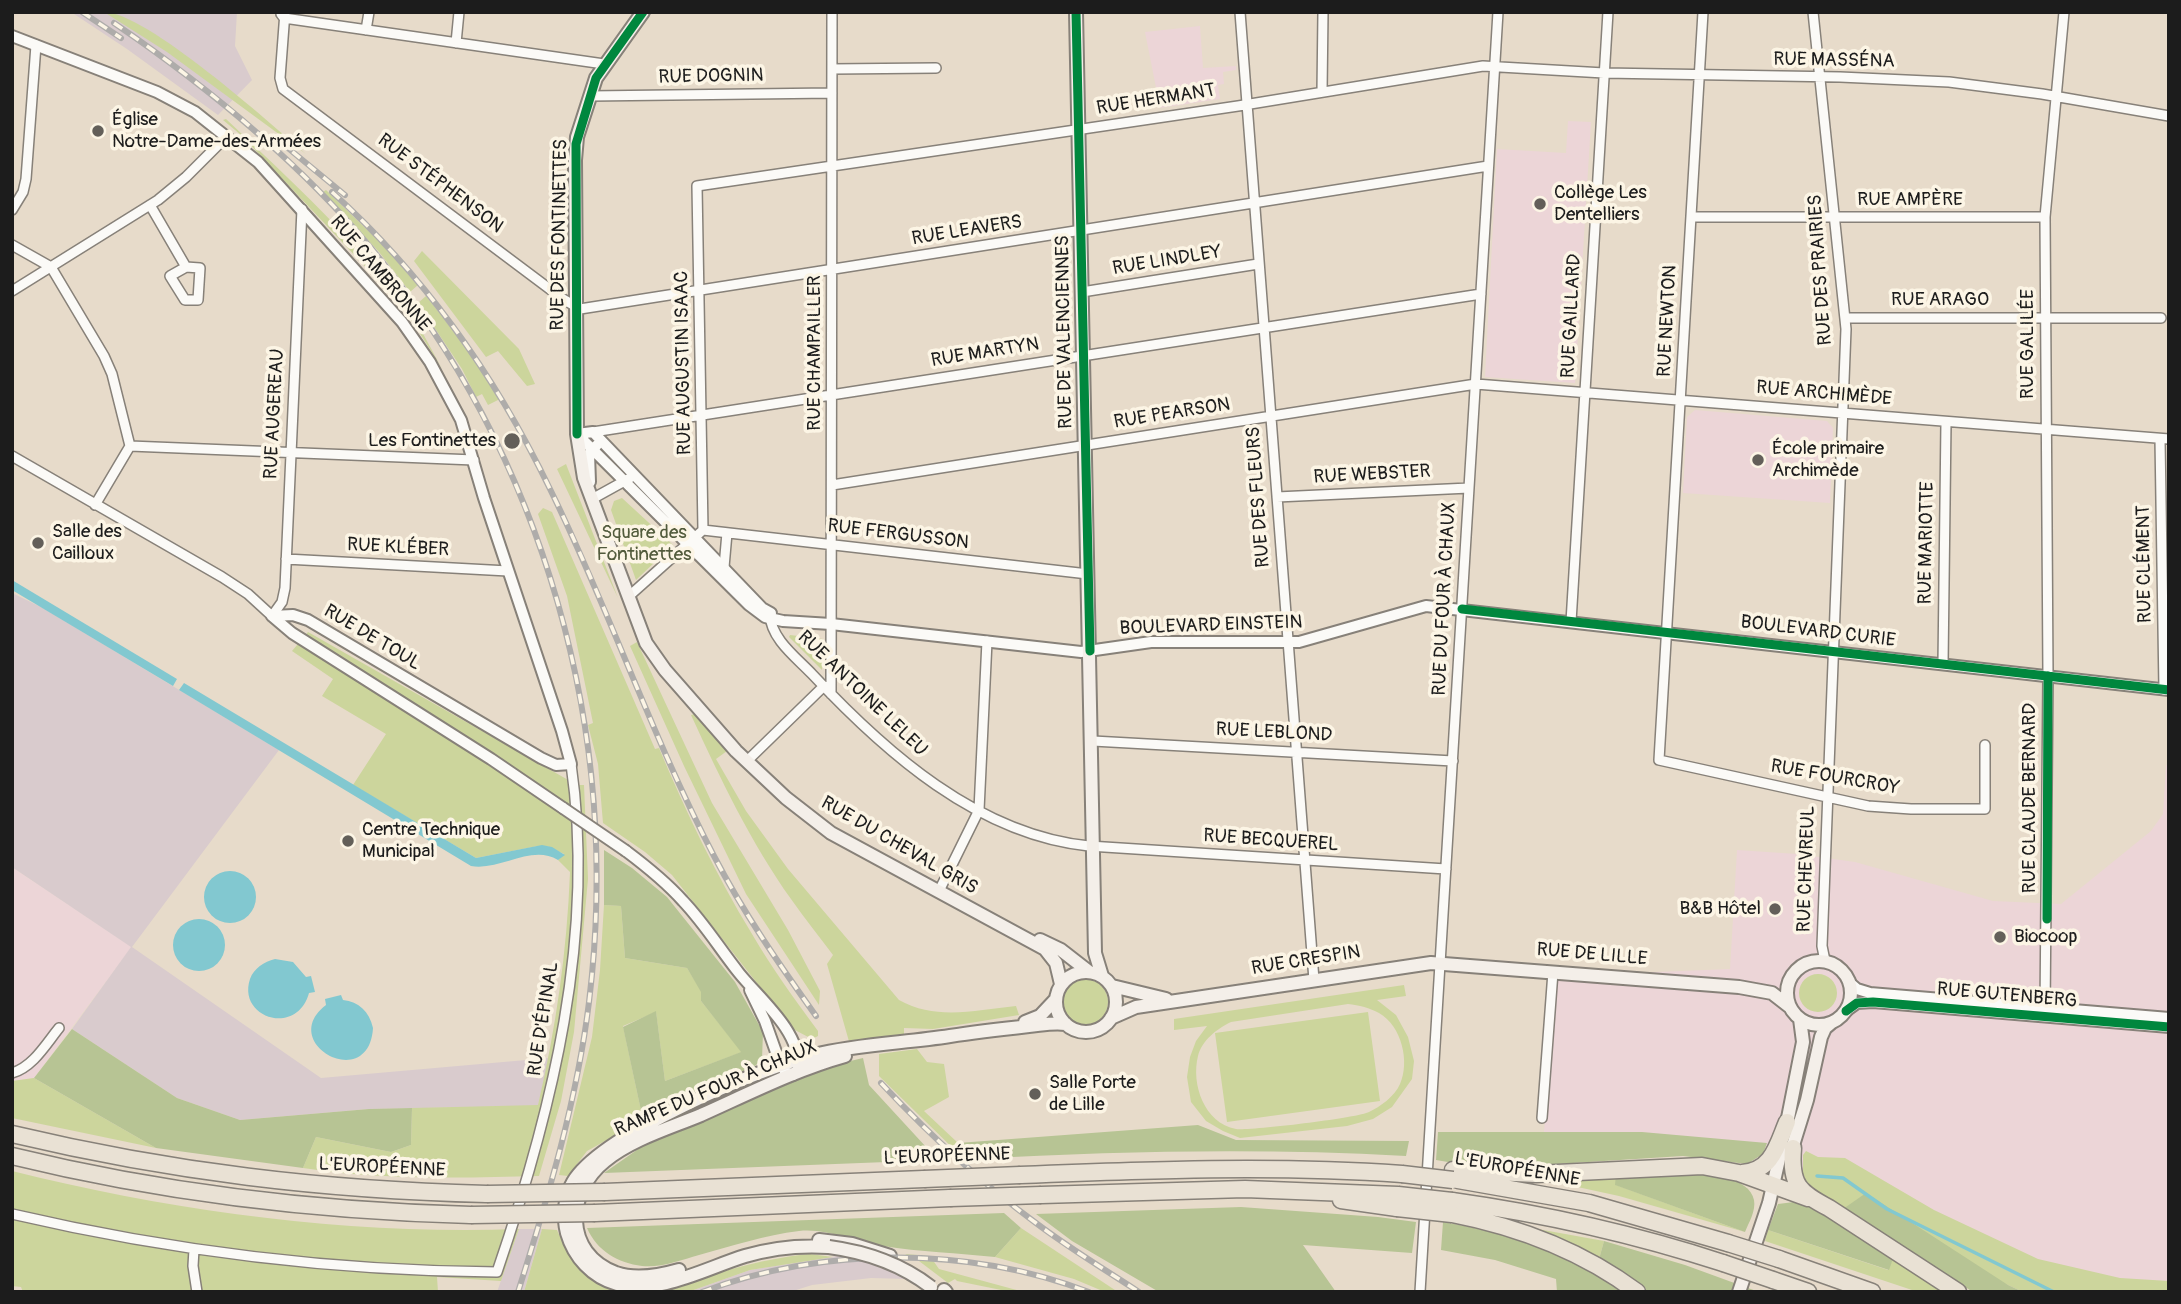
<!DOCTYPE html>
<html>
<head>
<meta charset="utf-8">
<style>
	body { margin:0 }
	#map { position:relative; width:2181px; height:1304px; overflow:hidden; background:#e7dbca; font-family:Pangolin,sans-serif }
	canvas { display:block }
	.frame { position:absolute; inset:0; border:14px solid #1c1c1c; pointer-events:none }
</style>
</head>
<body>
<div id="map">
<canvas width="2181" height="1304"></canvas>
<div class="frame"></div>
</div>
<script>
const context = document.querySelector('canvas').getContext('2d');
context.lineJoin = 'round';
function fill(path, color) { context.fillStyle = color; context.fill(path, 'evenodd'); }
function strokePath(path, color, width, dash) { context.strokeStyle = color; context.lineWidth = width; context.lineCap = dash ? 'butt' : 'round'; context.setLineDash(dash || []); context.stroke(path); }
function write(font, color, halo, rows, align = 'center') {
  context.font = font + ' Pangolin,sans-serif'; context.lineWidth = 7; context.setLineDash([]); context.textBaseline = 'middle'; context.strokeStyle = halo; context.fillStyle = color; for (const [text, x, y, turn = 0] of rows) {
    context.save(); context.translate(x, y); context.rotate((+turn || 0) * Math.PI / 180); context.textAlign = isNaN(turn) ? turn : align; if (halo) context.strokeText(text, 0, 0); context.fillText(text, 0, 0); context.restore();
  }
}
fill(new Path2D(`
	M1200 26 1203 68 1236 66V70L1223 72 1224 84 1218 85 1220 99 1160 108 1145 32Z
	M1568 121 1591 122 1575 383 1485 377 1497 149 1566 153Z
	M1695 410 1827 421 1833 428 1830 503 1683 493 1687 417Z
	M2166 765H2169V1292H1984L1814 1184 1753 1160 1683 1156 1541 1165 1558 976 1730 969 1737 850 1797 854 1855 862 1993 901 2061 904 2151 831 2163 814Z
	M12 867 132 947 34 1078 12 1081Z`), '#ecd5d7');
fill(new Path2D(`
	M71 12H237L235 46 252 80 218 115 127 49Z
	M12 593 43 608 279 750 132 947 321 1078 549 1058 538 1106 369 1109 240 1120 177 1098 72 1029 131 947 12 867Z
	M519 1229H542L524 1292H497Z
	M837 1256 864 1261 908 1279 871 1278 812 1285 790 1292H688L750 1270Z`), '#d9cbcd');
fill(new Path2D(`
	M104 12C146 12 270 123 306 154L167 52Z
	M226 119C291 181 358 241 411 314 423 331 432 352 443 370L412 321 377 279 241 135 223 120Z
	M326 190 383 245 418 285 410 292 379 252 323 192Z
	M422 251 519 349 535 384 527 386 498 351 486 357 414 261Z
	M426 296 460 339 500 399 488 405 482 394 476 397 462 369 418 303Z
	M566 464 618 598 557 469Z
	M622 498 673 545 636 580 611 510 614 501Z
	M543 508 552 512 655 749 659 748C686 812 716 875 752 934 772 968 795 1000 818 1031V1036L812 1039 793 1029 672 875 645 852 603 823 598 764 588 725 593 723 567 596 538 514Z
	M308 632 577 785H584L588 879 574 1032 561 1101 539 1176C461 1178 380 1180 303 1168L316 1137 391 1152 411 1145 412 1108 538 1105C556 1028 567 951 570 872L558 860 564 854 547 846H538L476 858 353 785 386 734 322 696 333 679 292 651Z
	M790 635 823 639 822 670 789 637Z
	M637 642 712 803 788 930 820 991 819 1005 746 894 684 766 630 646Z
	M695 714 727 751 716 759 746 811 788 869 899 1000C937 1021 975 1010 1016 1006L1019 1015 933 1029 904 1028V1037L850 1045 827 964 833 955C819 936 804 918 791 899 751 843 720 778 691 715Z
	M604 905 621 906 625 958 687 968 702 992 701 1001 742 1052 665 1081 656 1012 623 1026 643 1120 587 1151 568 1176 559 1175 592 1037 600 970Z
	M1799 993a19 19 0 1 1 38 0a19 19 0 1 1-38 0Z
	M1062 1002a23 23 0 1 1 46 0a23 23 0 1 1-46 0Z
	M1404 985 1406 996 1377 1000 1396 1015 1408 1037 1414 1061 1412 1079 1392 1107 1373 1119 1347 1126 1240 1138 1223 1131 1206 1121 1191 1102 1187 1077 1190 1057 1196 1041 1207 1026 1174 1030V1019ZM1348 1004C1359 1005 1370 1008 1379 1013 1402 1026 1410 1062 1400 1084 1395 1096 1380 1107 1369 1112 1358 1118 1248 1131 1236 1129 1204 1123 1191 1084 1198 1056 1202 1040 1217 1029 1231 1022Z
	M1368 1012 1380 1101 1227 1122 1215 1033Z
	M917 1049 927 1062 944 1064 949 1097 924 1111 975 1159 965 1160 879 1076V1054Z
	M34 1078 156 1148 12 1118V1081Z
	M1806 1151 1818 1157 1845 1158 1934 1210 2038 1259 2120 1278 2169 1281V1292H2023L1843 1209 1807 1184 1803 1174V1155Z
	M12 1171C176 1212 350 1235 519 1229L501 1281 437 1277 438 1292H23L21 1287 12 1286Z
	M1616 1174V1185L1745 1232 1619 1196 1536 1178Z
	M1521 1226 1604 1241 1595 1274Z
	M1021 1228 1118 1292H1105L1074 1279 995 1257Z
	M542 1229 557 1230C570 1260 585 1280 617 1292H524Z
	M1768 1230 1888 1270 1894 1256 1949 1292H1918L1765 1241Z
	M810 1254 833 1257 750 1270 688 1292H661C710 1275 757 1259 810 1254Z
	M905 1254 930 1256 939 1269 1024 1292H1011L957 1281 955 1279 948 1283 919 1261Z`), '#ccd59c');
fill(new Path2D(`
	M604 850 632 868 667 897 735 982 763 1032 762 1059 754 1067 643 1120 623 1027 656 1011 665 1081 741 1052 701 1001V992L687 968 625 958 621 906 604 905Z
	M72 1029 177 1098 240 1120 369 1109 412 1108 411 1145 391 1152 316 1137 303 1168 156 1148 34 1078Z
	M863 1058 869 1085 938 1160 604 1173 654 1138 838 1064Z
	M1198 1125 1236 1140 1409 1141 1406 1156C1260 1148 1121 1151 975 1159L958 1143Z
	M1438 1132H1642L1767 1143 1763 1154 1747 1164 1683 1156 1541 1165 1454 1163 1436 1160Z
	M1616 1174C1644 1174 1747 1163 1754 1200 1756 1211 1749 1222 1745 1232L1615 1185Z
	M1866 1193 2008 1285 2023 1292H1973L1843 1209Z
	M1794 1202 1808 1206 1894 1256 1889 1270 1768 1230 1778 1204Z
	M1241 1207 1378 1217 1416 1222 1412 1253 1303 1245 1336 1292H1159L1072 1241 1036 1214Z
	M1004 1213 1021 1228 995 1257C958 1253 920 1252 883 1246 855 1242 828 1228 799 1231 765 1235 732 1246 699 1255 681 1260 661 1268 642 1266 618 1263 597 1251 587 1228Z
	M1443 1222C1502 1233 1543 1243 1595 1274L1604 1241 1685 1265 1759 1292H1557L1556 1279 1495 1260 1441 1250Z`), '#b7c494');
fill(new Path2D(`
	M12 580 177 679 173 686 12 590Z
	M184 683 476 858 542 845 552 847 565 855 558 860C531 844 501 871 471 866L179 690Z
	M204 897a26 26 0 1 1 52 0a26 26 0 1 1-52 0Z
	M173 945a26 26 0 1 1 52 0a26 26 0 1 1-52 0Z
	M275 959 293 962 306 977 311 976 315 992 309 993C297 1037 237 1018 250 979 254 968 264 962 275 959Z
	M341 995 343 1000C359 1002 369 1011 373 1028 369 1094 276 1043 326 1005L325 999Z`), '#82c8d0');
strokePath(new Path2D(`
	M1817 1176 1843 1178 1887 1209 2054 1292`), '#82c8d0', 3.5);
const minor = new Path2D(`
	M285 12 280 78 283 89 563 299 580 309 1488 166
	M1240 12 1314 980
	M1703 12 1659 760 1868 806 1911 809H1985V745
	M1813 12 1846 329 1822 946 1825 961
	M281 14 284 18 604 64
	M366 30 369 12
	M456 43 459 12
	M832 69 936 68
	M1322 92 1323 12
	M590 96 832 93
	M150 205 186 267
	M12 210 23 192 26 179 36 45
	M1692 217H2045
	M12 245 51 267 104 356 112 374 130 446 95 505
	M186 267 200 268 198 300H185L170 276Z
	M12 291 158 200 186 177 227 136
	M1082 292 1258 264
	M1845 318H2161
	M593 432 1481 294
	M2160 439 2164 690
	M130 446 474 460
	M12 456 222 577 248 594 272 616 282 602 285 588 302 209
	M832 485 1476 384 2169 439
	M1277 497 1469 488
	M592 499 630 478
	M703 530 1088 574
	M286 559 508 571
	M724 567 727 533
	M628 597 703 530 697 186 1238 106 1483 66 1604 73 1840 77 1949 82 2042 94 2169 116
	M770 615C771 639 797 658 812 674 885 752 978 835 1089 846L1446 869
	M1571 622 1608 12
	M1943 664 1946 422
	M831 694 832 12
	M1093 741 1453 761
	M747 761 824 686
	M939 891 979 810 987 641
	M2045 1011 2048 676 2045 217 2064 12
	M12 1073C33 1067 46 1044 59 1028
	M1542 1118 1553 972
	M12 1214C171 1251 334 1271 497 1272 552 1111 596 935 571 764
	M194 1249 193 1266 197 1292
	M1420 1292 1498 12`);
const tertiary = new Path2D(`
	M12 36 157 92 195 112 258 162 402 322 430 362 461 420 484 498 562 731 571 764 556 765 541 758 308 620 293 615 272 616
	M577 434 749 605 765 617 783 621 831 624 1081 652 1151 642H1299L1426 606 2169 690
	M577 434 593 432 762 608 771 613
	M590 482 589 454 597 445
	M272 616 292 633 491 759 563 808
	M626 851C646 866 666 882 683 901 704 923 720 949 739 973 759 998 801 1032 798 1067
	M1850 983 1857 989 1870 993 2169 1018
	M750 990 765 1021 781 1066 786 1072 793 1075
	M1846 1011 1857 1003 1873 1002 2169 1027`);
const secondary = new Path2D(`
	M643 12 596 78 577 137 575 160 577 434 584 478 646 643 665 670 736 751 786 798 831 833 1045 949 1056 963 1061 984
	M1076 12 1095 953 1102 976
	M1040 940 1061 950 1088 971
	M1787 993a32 32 0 1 1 64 0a32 32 0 1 1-64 0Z
	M1056 1002a30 30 0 1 1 60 0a30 30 0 1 1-60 0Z
	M1112 986 1166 999
	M1111 1018 1136 1007 1431 963 1739 987 1772 993 1790 1007
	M1025 1022 1040 1016 1055 1000
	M1786 1128 1803 1042 1800 1019
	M1790 1155 1807 1100 1821 1037 1825 1028 1831 1023
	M819 1240 852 1244 890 1256
	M829 1247C800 1245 772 1248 745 1256 706 1268 659 1295 617 1284 592 1277 574 1257 567 1233 563 1217 564 1197 573 1182 602 1134 758 1069 814 1055 858 1044 905 1043 950 1036 976 1032 1002 1029 1029 1026 1041 1025 1053 1022 1066 1024
	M679 1270C658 1276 636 1280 616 1273 563 1253 566 1192 605 1161 632 1139 670 1128 701 1115 748 1094 795 1070 845 1056
	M944 1290 946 1292
	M1739 1292 1769 1203 1782 1146`);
const motorway = new Path2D(`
	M12 1134C172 1172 323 1190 487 1194
	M1793 1148C1790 1185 1799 1192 1829 1208L1958 1292
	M12 1156C163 1193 317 1211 471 1215
	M1453 1170 1536 1174 1702 1166 1739 1173 1808 1198
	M1742 1173C1772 1171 1777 1146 1787 1122
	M1020 1175C1147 1170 1275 1165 1402 1174
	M1458 1180 1589 1203 1728 1243
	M605 1192 924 1179
	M1041 1195 1245 1189 1398 1195
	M1341 1200 1397 1208
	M1452 1201C1545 1214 1634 1234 1723 1263
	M595 1213 950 1198
	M1452 1214C1519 1227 1582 1251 1637 1292
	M1779 1259 1872 1292
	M1773 1280 1808 1292`);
strokePath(minor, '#878179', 12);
strokePath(tertiary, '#878179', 14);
strokePath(secondary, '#878179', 16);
strokePath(motorway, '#878179', 19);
strokePath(minor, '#fbfaf7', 9);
strokePath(tertiary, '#fbfaf7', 10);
strokePath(secondary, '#f4efe9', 12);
strokePath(motorway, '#e9e1d4', 16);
const rail = new Path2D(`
	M82 12 121 38
	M114 23C208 87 297 160 371 248 545 457 622 733 589 1002 577 1101 548 1197 518 1292
	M277 139 345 195
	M332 192C425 276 496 377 550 489 609 609 652 737 714 856 743 912 779 964 816 1016
	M881 1083C928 1133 980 1182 1036 1223 1069 1248 1104 1269 1139 1292
	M702 1292C824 1246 968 1246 1089 1292`);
strokePath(rail, '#aeacaa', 6);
strokePath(rail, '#fcf5e5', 3.5, [10]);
const tertiaryBridge = new Path2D(`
	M563 808 626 851`);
const secondaryBridge = new Path2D(`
	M829 1247C867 1252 901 1264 931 1287`);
const motorwayBridge = new Path2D(`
	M1402 1174 1453 1180
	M924 1179 1020 1175
	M487 1194 605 1192
	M1398 1195 1452 1201
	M950 1198 1041 1195
	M1397 1208 1452 1214
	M471 1215 595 1213
	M1728 1243 1779 1259
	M1723 1263 1773 1280`);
strokePath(tertiaryBridge, '#878179', 14, []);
strokePath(secondaryBridge, '#878179', 16, []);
strokePath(motorwayBridge, '#878179', 19, []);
strokePath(tertiaryBridge, '#fbfaf7', 10);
strokePath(secondaryBridge, '#f4efe9', 12);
strokePath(motorwayBridge, '#e9e1d4', 16);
strokePath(new Path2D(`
	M1076 12 1090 651
	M577 434 576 144 596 78 643 12
	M1462 609 2169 690
	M2047 919 2048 676
	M1846 1011 1857 1003 1873 1002 2169 1027`), '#00873e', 9);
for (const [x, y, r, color] of [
	[98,131,7,"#635f59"],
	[1540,204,7,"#635f59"],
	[512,441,9,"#635f59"],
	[1758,460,7,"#635f59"],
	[38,543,7,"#635f59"],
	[348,841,7,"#635f59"],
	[1775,909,7,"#635f59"],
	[2000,937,7,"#635f59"],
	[1035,1094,7,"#635f59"]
]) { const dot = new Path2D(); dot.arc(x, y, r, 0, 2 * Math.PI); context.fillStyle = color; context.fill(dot); strokePath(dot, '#fcf5e5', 2.5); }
write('19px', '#1c1c1c', '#fcf5e5', [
	["RUE MASSÉNA",1834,61,1],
	["RUE DOGNIN",711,77,-1],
	["RUE HERMANT",1156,100,-9],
	["RUE STÉPHENSON",440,184,37],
	["RUE AMPÈRE",1910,200],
	["RUE LEAVERS",967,231,-9],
	["RUE DES FONTINETTES",560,235,-89],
	["RUE LINDLEY",1167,261,-9],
	["RUE DES PRAIRIES",1821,270,-94],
	["RUE CAMBRONNE",380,274,50],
	["RUE ARAGO",1940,300],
	["RUE GAILLARD",1572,316,-87],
	["RUE NEWTON",1668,321,-87],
	["RUE DE VALENCIENNES",1065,332,-91],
	["RUE GALILÉE",2028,344,-90],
	["RUE CHAMPAILLER",815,353,-90],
	["RUE MARTYN",985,353,-9],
	["RUE AUGUSTIN ISAAC",684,363,-91],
	["RUE ARCHIMÈDE",1824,394,5],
	["RUE AUGEREAU",275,414,-87],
	["RUE PEARSON",1172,414,-9],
	["RUE WEBSTER",1372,475,-3],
	["RUE DES FLEURS",1259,497,-94],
	["RUE FERGUSSON",898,535,7],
	["RUE MARIOTTE",1927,543,-89],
	["RUE KLÉBER",398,548,3],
	["RUE CLÉMENT",2145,564,-91],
	["RUE DU FOUR À CHAUX",1445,599,-87],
	["BOULEVARD EINSTEIN",1211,626,-2],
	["BOULEVARD CURIE",1818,632,7],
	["RUE DE TOUL",372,638,31],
	["RUE ANTOINE LELEU",862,694,44],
	["RUE LEBLOND",1274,733,3],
	["RUE FOURCROY",1835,778,10],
	["RUE CLAUDE BERNARD",2030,798,-90],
	["RUE BECQUEREL",1271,841,4],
	["RUE DU CHEVAL GRIS",899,846,30],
	["RUE CHEVREUL",1807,869,-88],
	["RUE DE LILLE",1592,955,5],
	["RUE CRESPIN",1306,961,-9],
	["RUE GUTENBERG",2007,996,5],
	["RUE D'ÉPINAL",544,1019,-81],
	["RAMPE DU FOUR À CHAUX",716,1089,-23],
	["L'EUROPÉENNE",947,1157,-2],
	["L'EUROPÉENNE",382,1168,3],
	["L'EUROPÉENNE",1517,1170,10]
]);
write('19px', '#1c1c1c', '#fcf5e5', [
	["Église",112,120],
	["Notre-Dame-des-Armées",112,142],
	["Collège Les",1554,193],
	["Dentelliers",1554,215],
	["Les Fontinettes",496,441,"right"],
	["École primaire",1772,449],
	["Archimède",1772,471],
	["Salle des",52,532],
	["Cailloux",52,554],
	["Centre Technique",362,830],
	["Municipal",362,852],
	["B&B Hôtel",1761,909,"right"],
	["Biocoop",2014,937],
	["Salle Porte",1049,1083],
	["de Lille",1049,1105]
], 'left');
write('19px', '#525b3c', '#fcf5e5', [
	["Square des",644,533],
	["Fontinettes",644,555]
]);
</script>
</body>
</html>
